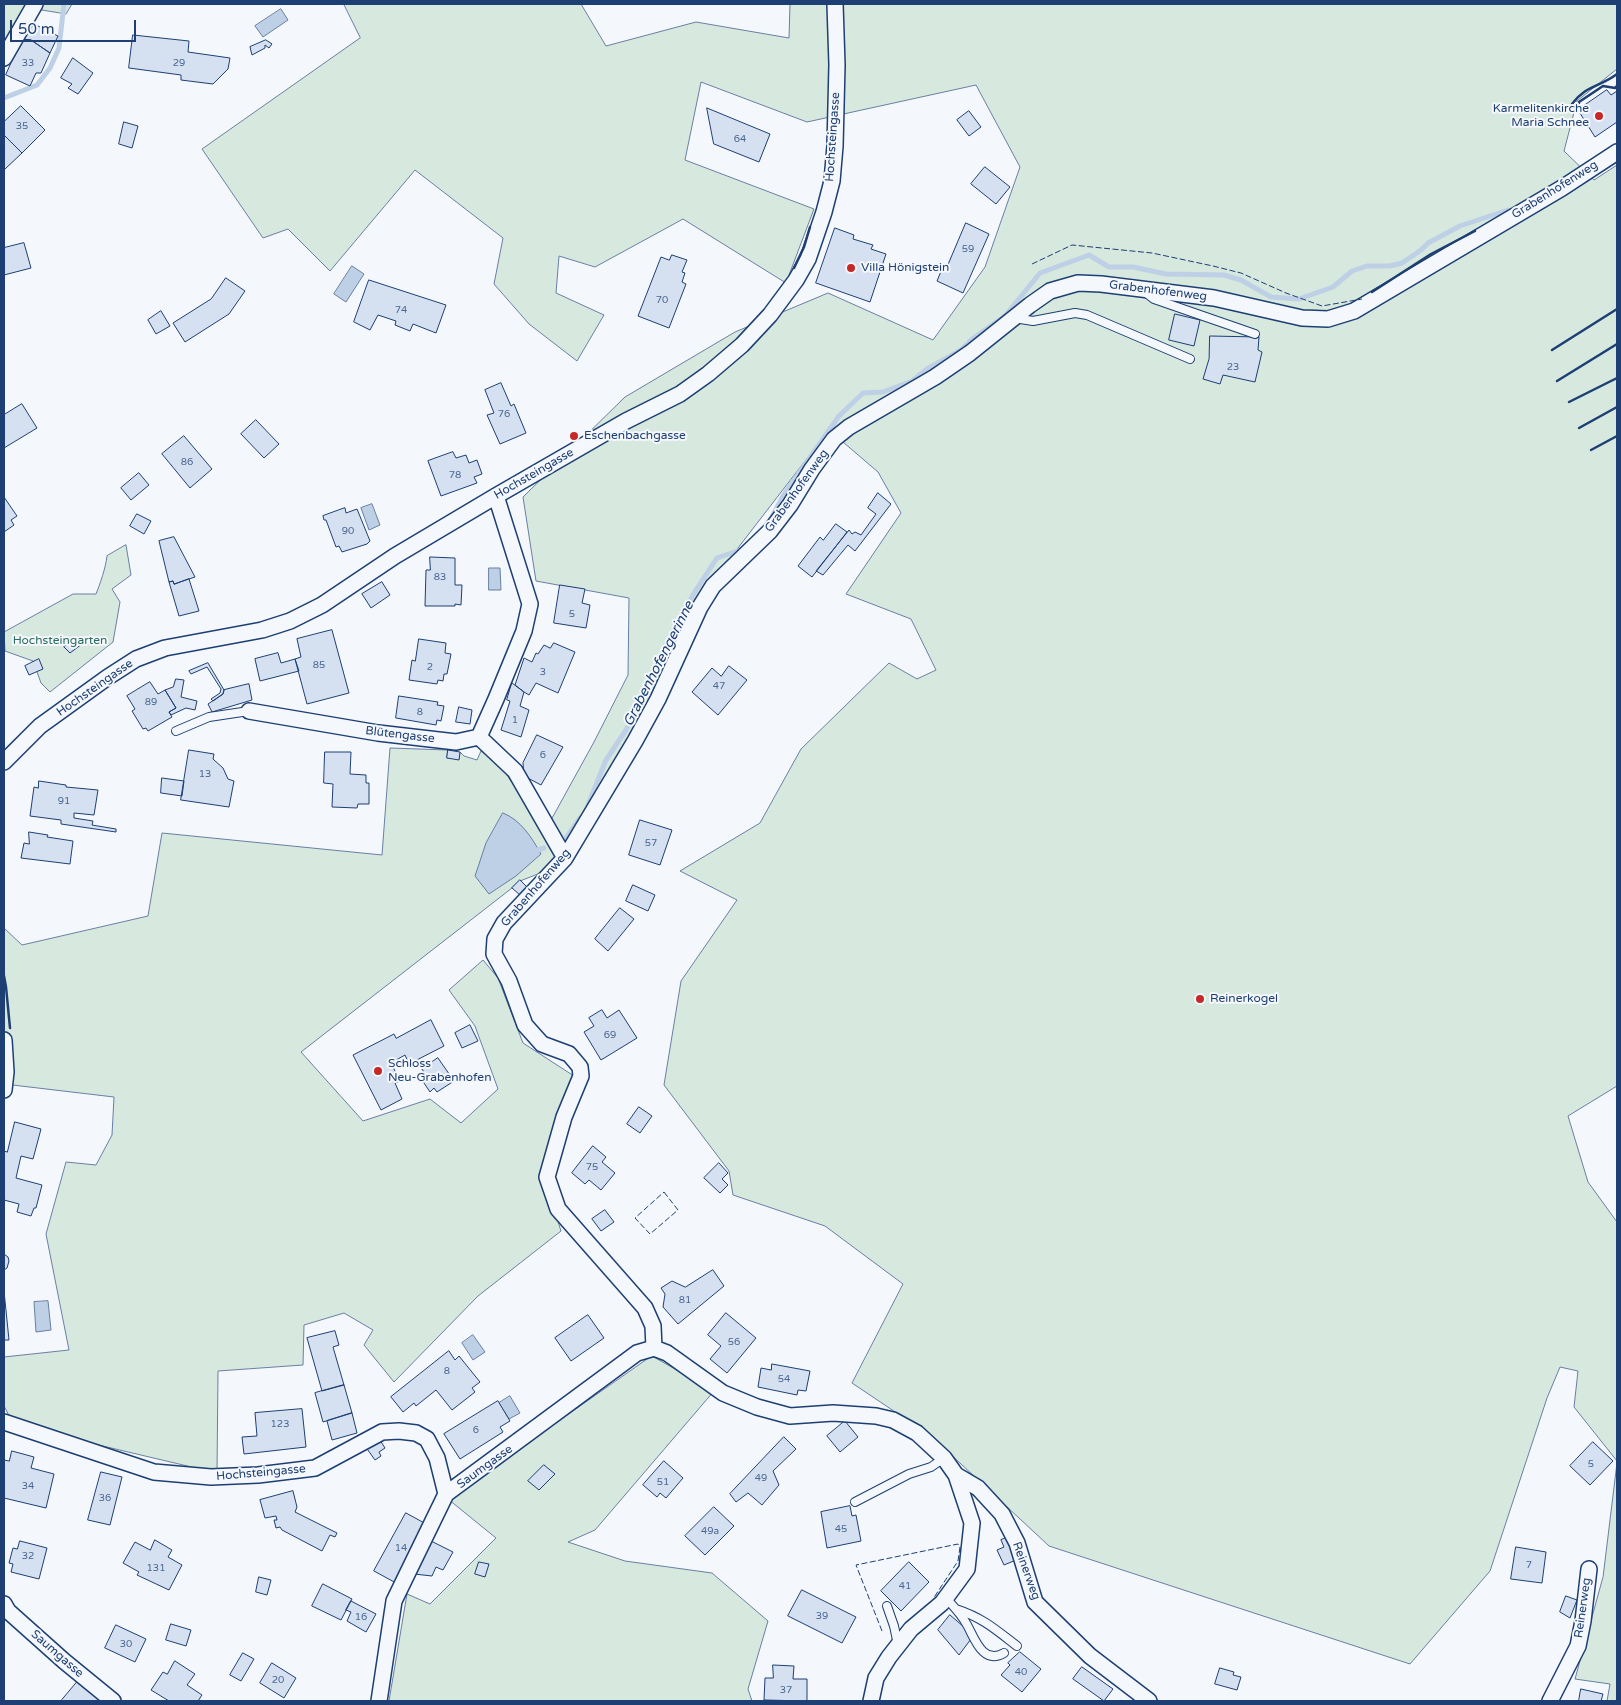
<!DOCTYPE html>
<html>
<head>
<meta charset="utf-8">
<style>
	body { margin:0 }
	#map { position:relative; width:1621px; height:1705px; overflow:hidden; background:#f4f7fb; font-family:"Varela Round",sans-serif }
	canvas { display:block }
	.frame { position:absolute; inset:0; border:5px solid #1d3f73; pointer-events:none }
	.scale { position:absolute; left:10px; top:20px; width:126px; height:22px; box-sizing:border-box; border:2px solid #1d3f73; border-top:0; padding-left:6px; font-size:15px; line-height:18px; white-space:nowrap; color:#1d3f73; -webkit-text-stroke:4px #f4f7fb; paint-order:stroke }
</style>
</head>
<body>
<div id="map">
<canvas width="1621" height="1705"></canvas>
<div class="frame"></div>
<div class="scale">50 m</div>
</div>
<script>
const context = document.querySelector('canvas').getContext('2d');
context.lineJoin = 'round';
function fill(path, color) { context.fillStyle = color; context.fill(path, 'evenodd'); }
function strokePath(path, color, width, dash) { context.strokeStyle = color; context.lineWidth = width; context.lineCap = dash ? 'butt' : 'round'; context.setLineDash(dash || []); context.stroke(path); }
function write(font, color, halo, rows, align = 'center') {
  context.font = font + ' "Varela Round",sans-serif'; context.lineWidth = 4; context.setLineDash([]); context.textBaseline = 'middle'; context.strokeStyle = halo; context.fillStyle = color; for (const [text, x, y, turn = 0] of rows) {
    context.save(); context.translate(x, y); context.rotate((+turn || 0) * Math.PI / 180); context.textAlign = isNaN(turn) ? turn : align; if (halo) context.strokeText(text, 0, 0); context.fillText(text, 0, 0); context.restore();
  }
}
const green = new Path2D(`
	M4 4H72L66 14 36 9 4 58Z
	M344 4H581L606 46 696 22 789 38 790 4H1617V69L1577 101 1564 151 1594 180 1617 165V1086L1568 1116 1588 1182 1617 1222V1461L1574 1407 1578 1371 1560 1367 1547 1398 1490 1571 1410 1664 1049 1546 931 1436 852 1383 903 1284 825 1226 733 1195 729 1171 664 1085 681 981 737 900 680 871 760 823 801 749 889 663 917 679 936 670 911 619 846 594 901 513 878 472 829 430 704 592 658 699 565 858 543 872 520 881 512 888 301 1052 363 1121 430 1099 461 1123 498 1089 475 1026 449 990 483 960 498 978 523 1043 574 1076 542 1171 561 1231 478 1296 394 1382 364 1345 373 1330 344 1313 304 1325 303 1365 218 1371 217 1473 14 1425 4 1406V1357L69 1350 46 1234 66 1162 96 1165 112 1135 114 1097 4 1084V928L22 945 148 916 162 833 382 855 390 748 448 750 447 758 459 759 460 752 464 756 477 760 481 751 500 765 527 804 551 820 594 742 628 675 629 598 536 581 523 497 625 397 735 332 828 293 933 340 985 267 1020 167 976 85 807 122 701 82 685 160 814 209 786 283 683 219 595 267 559 256 556 293 604 315 577 361 529 324 494 284 503 238 415 170 330 271 288 229 263 238 202 149 360 38Z
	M126 545 131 575 112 589 120 602 113 642 50 692 41 683 33 661 5 651 4 632 73 594H96C100 584 106 567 107 556Z
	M652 1356 714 1391 595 1530 568 1542 625 1561 712 1573 768 1621 748 1689 752 1701H389L407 1594 430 1604 496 1538 448 1499Z
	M1617 1463V1701H1607L1610 1684 1575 1679 1603 1577Z`);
fill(green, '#d7e8df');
strokePath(green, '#687fa3', 1);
const water = new Path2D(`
	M281 9 288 20 263 37 255 26Z
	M352 266 364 274 346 302 334 294Z
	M372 504 380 525 369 530 361 508Z
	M489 568H500L501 590H489Z
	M503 813C521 820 532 838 541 854L516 876 489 894 475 876 486 843Z
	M48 1301 51 1330 36 1332 34 1302Z
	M473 1335 485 1352 473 1360 462 1343Z
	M510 1396 520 1413 509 1419 499 1403Z`);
fill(water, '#bed0e5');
strokePath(water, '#687fa3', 1);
strokePath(new Path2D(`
	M4 98 37 85 50 68 59 48 64 4
	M771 519 783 496 839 416 863 393 883 392 912 381 927 369 961 350 972 339 1005 316 1040 273 1089 255 1109 267H1133L1166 274 1224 275 1241 280 1271 297 1299 299 1333 287 1352 271 1367 266H1390L1402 263 1421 250 1428 243 1460 226 1508 210
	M588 805 606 760 626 730 649 684 668 640 696 590 717 558 743 549
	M566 838 580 818
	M534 851 544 848`), '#bed0e5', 5);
const building = new Path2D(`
	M32 23 58 36 50 53 31 40 22 39Z
	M133 35 189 41 188 52 230 58 228 69 213 84 181 80V75L129 68Z
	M22 39 31 40 50 53 41 73H36L30 86 6 75Z
	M266 40 272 44 269 48 265 45V48L252 55 250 47Z
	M73 58 93 73 78 94 68 88 72 84 61 78Z
	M1607 90 1611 95 1617 91V122L1595 137 1578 110Z
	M21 106 45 130 22 153 4 135V122Z
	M707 108 770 134 759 162 714 144Z
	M969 111 981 127 969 136 957 120Z
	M124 122 138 126 132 148 119 144Z
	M4 135 22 153 4 170Z
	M985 167 1010 187 996 204 971 184Z
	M966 223 989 234 963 293 937 281 944 264 947 266Z
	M835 228 854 235 853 239 873 245 871 249 886 254 870 302 816 283Z
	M24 243 31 268 4 275V248Z
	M672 255 687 260 682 272 685 273 682 282 686 284 669 328 638 316 661 257 669 260Z
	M226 278 245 291 229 314 185 342 173 323 211 299Z
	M369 280 446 305 436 333 413 324 410 331 395 325 396 321 378 315 370 330 354 322Z
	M161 311 170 326 156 334 148 320Z
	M1175 314 1200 320 1194 346 1169 340Z
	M1210 336 1259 337 1258 350 1262 352 1255 382 1223 375 1220 384 1203 379 1209 359Z
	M501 383 511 406 514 404 526 433 500 444 487 415 494 413 485 390Z
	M22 404 37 428 4 448V415Z
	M256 420 279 444 264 458 241 434Z
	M184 436 212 469 190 488 162 454Z
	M453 452 456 458 466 455 469 463 477 460 482 474 474 477 477 483 441 496 428 461Z
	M139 473 149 485 131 500 121 488Z
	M878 493 891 504 855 551 848 545 823 575 816 571 849 530 852 534 855 532 861 535 876 514 868 508Z
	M4 497 17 516 11 520 14 525 4 532Z
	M345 508 346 513 357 509 370 541 367 544 342 552 339 546 336 547 326 520H324L323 516Z
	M137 514 151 521 144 534 130 526Z
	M836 524 847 532 812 577 798 566 820 537 823 540Z
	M174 537 195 577 174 584 173 581 169 582 159 541Z
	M430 557 455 558V585H462L461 605 455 604V606H425L426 570H430Z
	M189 579 199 611 179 616 169 582 173 581 174 584Z
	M382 582 390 595 371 608 362 594Z
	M560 585 585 589 582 603 590 605 586 628 554 623Z
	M332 630 349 693 307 704 295 659 301 657 297 639Z
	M76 637 82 644 70 653 64 647Z
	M419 639 446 643 445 653 451 654 447 674H444L443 681 438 680 437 684 409 680 412 660 415 661Z
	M554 643 575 652 558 693 536 683 529 695 524 692 515 685 524 658 532 662 536 653 538 654 544 645 550 648Z
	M278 653 281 663 295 659 299 671 260 681 255 659Z
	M39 659 43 669 29 675 25 666Z
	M208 663 224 690 223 694 213 701 211 699 220 693 221 689 207 667 191 674 189 671Z
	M729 666 747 680 718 715 692 692 712 668 721 676Z
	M176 679 184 680 181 697 197 701 195 710 186 708 171 715 169 712 176 708 165 690 173 687Z
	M150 682 158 694 165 690 176 708 169 712 172 717 148 731 146 728 143 729 132 711 135 709 127 696Z
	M512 683 524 692 520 706 529 710 521 737 501 730 510 701 507 700Z
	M249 684 252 700 212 712 208 704 223 694 224 690Z
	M399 696 438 702 437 705 444 706 441 721 437 720 436 725 396 718Z
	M459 707 472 710 470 724 456 722Z
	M537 735 563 747 541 785 524 776 523 763Z
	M189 750 214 754 213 759 223 768 228 779 234 781 229 807 181 800Z
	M448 750 460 752 459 760 447 758Z
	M325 752H351L350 774 366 775V783H369V804H358L357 808 332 807 333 784 324 783Z
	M162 778 184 781 182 796 161 793Z
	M39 781 66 785V787L98 790 94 815 74 813V818L93 821 92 825 116 829V832L61 824V820L30 816 34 787 38 788Z
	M640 820 672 830 660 865 629 855Z
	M29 832 48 835 47 837 73 841 70 864 21 858 24 843 29 844Z
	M520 880 527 887 520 895 512 888Z
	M633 885 655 895 648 911 626 901Z
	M620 908 634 919 608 951 595 939Z
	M602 1010 607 1018 619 1010 637 1038 601 1060 584 1032 594 1026 589 1018Z
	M431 1020 444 1046 409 1064 405 1055 391 1063 400 1081 395 1083 402 1099 381 1110 353 1055 394 1034 396 1038Z
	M470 1025 478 1041 462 1048 455 1033Z
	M438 1058 454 1081 437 1092 434 1088 430 1092 420 1077 425 1074 422 1069Z
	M639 1107 652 1116 640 1133 627 1124Z
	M15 1122 41 1129 33 1159 21 1156 16 1178 42 1185 36 1208H34L31 1216 17 1212 19 1204 4 1200V1151L7 1152Z
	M593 1146 606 1157 602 1162 615 1173 601 1190 589 1180 585 1184 572 1173Z
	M719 1163 728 1173 722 1179 728 1185 720 1193 704 1178Z
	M605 1210 614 1222 601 1231 592 1219Z
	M4 1254 8 1257 9 1261 7 1268 4 1270Z
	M713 1270 724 1286 678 1324 663 1307 665 1294 661 1288 672 1281 685 1287Z
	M4 1291 9 1340H4Z
	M726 1313 756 1338 727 1373 710 1359 721 1346 708 1335Z
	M588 1315 604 1338 571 1361 555 1338Z
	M335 1331 339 1345 333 1347 344 1385 322 1391 307 1338Z
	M449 1351 455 1360 459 1356 480 1382 472 1388 475 1392 452 1410 436 1390 416 1406 414 1403 403 1412 391 1397Z
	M772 1364 810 1371 806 1391 798 1390 797 1395 758 1387 761 1368 771 1370Z
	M344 1385 352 1413 323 1422 315 1393Z
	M498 1401 510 1421 500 1427 503 1432 460 1459 444 1434Z
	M302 1409 306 1447 244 1454 242 1437 257 1436 255 1413Z
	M352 1413 357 1433 332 1440 327 1421Z
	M845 1421 858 1437 840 1452 827 1436Z
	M378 1437 385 1448 379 1452 381 1456 375 1460 365 1446Z
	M784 1437 796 1449 773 1471 779 1485 762 1505 748 1493 736 1502 730 1494Z
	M1593 1442 1613 1461 1590 1485 1570 1466Z
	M12 1451 34 1457 31 1468 54 1474 46 1508 4 1498V1460L9 1461Z
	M664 1461 683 1478 666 1498 660 1493 657 1497 643 1485Z
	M544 1465 555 1474 539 1490 528 1481Z
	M101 1472 122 1477 110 1525 88 1520Z
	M293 1491 297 1507 295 1512 337 1533 335 1537 330 1535 322 1551 282 1530 280 1527 276 1528 274 1520H277L276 1516 265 1518 260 1500Z
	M850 1506 852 1516 856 1515 861 1541 827 1548 821 1512Z
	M714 1507 734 1526 705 1555 685 1536Z
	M406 1513 428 1525 396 1583 374 1571Z
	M1006 1538 1016 1560 1004 1565 997 1550 1004 1547 1001 1540Z
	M155 1540 172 1550 168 1557 182 1565 169 1590 137 1575 139 1572 123 1563 135 1542 150 1550Z
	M20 1541 47 1548 39 1579 11 1572 13 1564 9 1563 13 1548 17 1549Z
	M431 1541 453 1552 443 1570 436 1567 432 1576 414 1574Z
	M1516 1547 1546 1552 1542 1583 1511 1579Z
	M479 1562 489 1564 485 1577 475 1574Z
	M909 1562 929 1582 901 1611 881 1591Z
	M259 1577 271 1580 267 1595 256 1592Z
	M323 1584 352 1599 341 1620 312 1606Z
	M802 1590 856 1617 842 1643 788 1616Z
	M1566 1596 1577 1600 1570 1618 1560 1612Z
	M351 1601 376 1614 366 1632 347 1621 351 1612 346 1610Z
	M950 1615 964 1627 971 1639 959 1655 938 1630Z
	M171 1624 191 1630 186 1646 166 1640Z
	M116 1625 146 1639 135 1662 105 1648Z
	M1020 1652 1041 1669 1022 1692 1001 1675 1010 1665 1008 1663Z
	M243 1653 254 1659 241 1681 230 1675Z
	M175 1661 195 1674 187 1685 202 1695 198 1701H169L151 1690 163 1672 167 1674Z
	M272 1663 296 1678 284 1698 260 1683Z
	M773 1665 794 1666 793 1679H807V1701L764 1700 765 1678H773Z
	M1082 1667 1113 1689 1104 1701 1073 1679Z
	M1220 1668 1234 1672 1233 1675 1241 1677 1237 1690 1215 1684Z
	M78 1681 102 1701H63L62 1700Z
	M1581 1689 1603 1694 1601 1701H1579Z`);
fill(building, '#d5e0f0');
strokePath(building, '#1d3f73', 1);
const service = new Path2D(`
	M1145 292 1154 299 1255 334
	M1014 318 1033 321 1075 313 1087 315 1190 359
	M176 731 209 717 249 711
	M855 1502 909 1474 931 1467 944 1458
	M946 1598C953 1606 961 1614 966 1623 974 1636 982 1666 1004 1653
	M887 1606 894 1626 898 1645
	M956 1609C983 1618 995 1629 1017 1646`);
const minor = new Path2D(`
	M4 58 35 4
	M249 711 378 733 456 742 479 737
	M479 737 496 699 524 631 530 604 496 496
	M479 737 515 771 565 858
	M4 762 40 726 108 677 136 659 165 648 262 630 290 621 322 605 395 556 496 496 626 421 680 394 708 374 742 345 770 315 796 280 808 259 824 212 832 181 835 146 837 65 835 4
	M4 1040 6 1072 4 1090
	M654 1348 653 1326 645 1308 558 1209 547 1177 564 1117 581 1076 580 1067 569 1054 542 1044 525 1025 509 981 494 954 495 939 504 923 565 858 635 741 658 699 700 607 713 586 770 531 790 505 812 469 834 439 849 427 935 377 970 353 1030 305 1050 291 1078 283 1101 284 1214 298 1302 318 1328 319 1354 311 1562 188 1617 152
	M654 1348 667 1353 723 1393 757 1407 790 1416 833 1413 876 1416 893 1420 917 1433 944 1458 956 1475 972 1523 967 1569 942 1603 911 1629 889 1657 876 1678 871 1701
	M4 1422 154 1472 211 1477 258 1475 315 1468 382 1432 399 1431 416 1433 427 1439 437 1458 446 1494
	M956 1475 978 1488 1002 1514 1017 1543 1035 1602 1090 1656 1149 1701
	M4 1604 8 1611 64 1661 113 1701
	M379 1701 394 1601 446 1494 637 1353 654 1348
	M1550 1701 1578 1646 1583 1621 1589 1569`);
strokePath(service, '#1d3f73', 10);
strokePath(minor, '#1d3f73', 18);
strokePath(service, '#f4f7fb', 8);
strokePath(minor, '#f4f7fb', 15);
strokePath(new Path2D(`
	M1032 264 1072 245 1152 253 1213 266 1241 273 1286 293 1322 306 1362 299
	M664 1192 678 1210 650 1234 635 1218Z
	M882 1631 856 1565 958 1544 960 1547 958 1561 933 1599`), '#1d3f73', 1, [6, 2.5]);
strokePath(new Path2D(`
	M1572 104C1586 85 1600 87 1617 74
	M1578 110 1579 102 1603 86 1615 88 1617 86
	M794 268 804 247 810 227
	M1372 292 1431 254 1475 231
	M1552 350 1617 309
	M1557 381 1617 344
	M1569 402 1617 378
	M1579 428 1617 407
	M1591 450 1617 436
	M4 976 6 987 10 1028`), '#1d3f73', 2.5);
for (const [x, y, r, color] of [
	[1599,116,5,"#c62828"],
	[851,268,5,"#c62828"],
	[574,436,5,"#c62828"],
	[1200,999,5,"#c62828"],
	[378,1071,5,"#c62828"]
]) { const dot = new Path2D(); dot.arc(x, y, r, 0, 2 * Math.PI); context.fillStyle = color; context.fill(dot); strokePath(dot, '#f4f7fb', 2); }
write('10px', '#4b6792', null, [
	["33",28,63],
	["29",179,63],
	["35",22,126],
	["64",740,139],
	["59",968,249],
	["70",662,300],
	["74",401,310],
	["23",1233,367],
	["76",504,414],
	["86",187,462],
	["78",455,475],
	["90",348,531],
	["83",440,577],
	["5",572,614],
	["85",319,665],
	["2",430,667],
	["3",543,672],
	["47",719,686],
	["89",151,702],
	["8",420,712],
	["1",515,720],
	["6",543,755],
	["13",205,774],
	["91",64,801],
	["57",651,843],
	["69",610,1035],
	["75",592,1167],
	["81",685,1300],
	["56",734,1342],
	["8",447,1371],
	["54",784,1379],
	["123",280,1424],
	["6",476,1430],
	["5",1591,1464],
	["49",761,1478],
	["51",663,1482],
	["34",28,1486],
	["36",105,1498],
	["45",841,1529],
	["49a",710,1531],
	["14",401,1548],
	["32",28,1556],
	["7",1529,1565],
	["131",156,1568],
	["41",905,1586],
	["39",822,1616],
	["16",361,1617],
	["30",126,1644],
	["40",1021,1672],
	["20",278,1680],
	["37",786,1690]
]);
write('12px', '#1d3f73', '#f4f7fb', [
	["Karmelitenkirche",1589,109,"right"],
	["Maria Schnee",1589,123,"right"],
	["Villa Hönigstein",861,268],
	["Eschenbachgasse",584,436],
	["Reinerkogel",1210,999],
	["Schloss",388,1064],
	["Neu-Grabenhofen",388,1078]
], 'left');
write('12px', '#1d3f73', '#f4f7fb', [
	["Hochsteingasse",833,137,-86],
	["Grabenhofenweg",1555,190,-32],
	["Grabenhofenweg",1158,291,7],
	["Hochsteingasse",534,474,-30],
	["Grabenhofenweg",797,491,-54],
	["Hochsteingasse",95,688,-35],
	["Blütengasse",400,735,7],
	["Grabenhofenweg",536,888,-49],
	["Saumgasse",485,1467,-36],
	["Hochsteingasse",261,1473,-5],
	["Reinerweg",1026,1571,70],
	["Reinerweg",1583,1608,-82],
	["Saumgasse",57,1654,41]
]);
write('12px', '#2c6c60', '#f4f7fb', [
	["Hochsteingarten",60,641]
]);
write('italic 14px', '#1d3f73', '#f4f7fb', [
	["Grabenhofengerinne",659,664,-63]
]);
</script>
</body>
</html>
